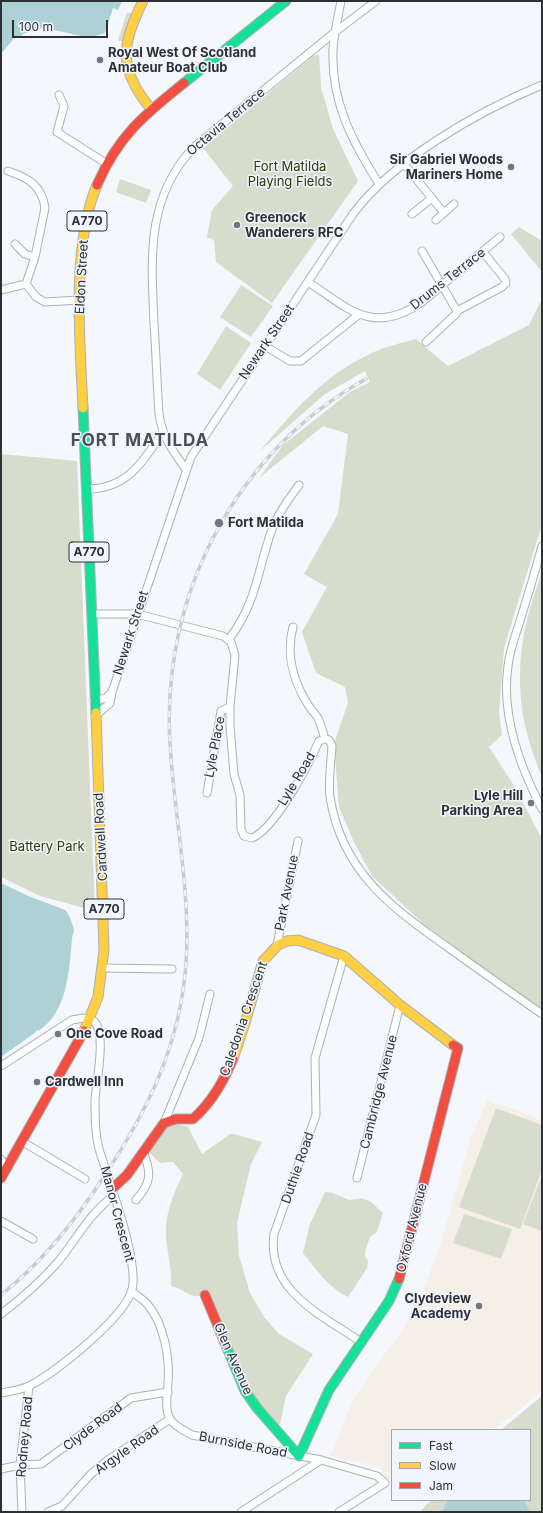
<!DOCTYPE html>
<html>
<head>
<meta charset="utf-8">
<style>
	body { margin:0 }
	#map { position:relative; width:543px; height:1513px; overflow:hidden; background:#f4f7fb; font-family:Inter,sans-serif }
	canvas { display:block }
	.frame { position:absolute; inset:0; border:2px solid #2e3034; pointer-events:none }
	.legend { position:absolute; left:391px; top:1429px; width:140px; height:72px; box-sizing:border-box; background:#f1f6fe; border:1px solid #a3a7ad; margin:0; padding:5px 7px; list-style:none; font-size:12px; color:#2e3034 }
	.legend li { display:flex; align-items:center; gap:8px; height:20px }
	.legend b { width:20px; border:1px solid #a3a7ad }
	.scale { position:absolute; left:12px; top:20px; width:96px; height:18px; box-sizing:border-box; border:2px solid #2e3034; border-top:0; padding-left:5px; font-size:12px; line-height:14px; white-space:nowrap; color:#2e3034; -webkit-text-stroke:3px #f1f6fe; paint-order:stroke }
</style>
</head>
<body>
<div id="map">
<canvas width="543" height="1513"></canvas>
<div class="frame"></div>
<ul class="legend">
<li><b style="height:5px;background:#16e098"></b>Fast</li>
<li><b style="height:5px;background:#ffcf43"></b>Slow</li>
<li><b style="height:5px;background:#f24e42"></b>Jam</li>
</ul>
<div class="scale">100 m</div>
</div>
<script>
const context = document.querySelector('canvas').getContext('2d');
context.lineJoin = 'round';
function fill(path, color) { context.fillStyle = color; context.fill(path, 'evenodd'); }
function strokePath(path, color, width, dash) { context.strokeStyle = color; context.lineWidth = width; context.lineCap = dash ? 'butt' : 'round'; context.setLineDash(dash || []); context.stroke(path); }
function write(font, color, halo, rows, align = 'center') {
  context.font = font + ' Inter,sans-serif'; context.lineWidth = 3; context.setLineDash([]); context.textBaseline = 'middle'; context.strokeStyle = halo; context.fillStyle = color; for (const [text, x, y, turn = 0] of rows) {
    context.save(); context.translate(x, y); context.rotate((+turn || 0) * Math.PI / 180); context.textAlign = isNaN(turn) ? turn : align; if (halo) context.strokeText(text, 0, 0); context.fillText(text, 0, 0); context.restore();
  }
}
fill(new Path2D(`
	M487 1101 516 1110 542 1121V1391L493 1430H392V1480H388L379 1467 331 1456 351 1403 385 1353 404 1329 426 1283 441 1243 471 1137Z`), '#f6efe7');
fill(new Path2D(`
	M127 12 133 14 125 41H118Z
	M319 54 321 87 333 129 358 181 272 303 216 262 214 240 207 237 212 210 233 186 203 148 313 56Z
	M120 179 151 190 146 203 116 192Z
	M519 227 542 241V272L511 234Z
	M241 285 273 306 251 337 220 317Z
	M542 299V524L504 648 499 712 502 735 489 747 513 784 542 839V1010L431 931 372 876 353 840 339 807 334 743 348 703 345 687 316 673 302 632 327 587 304 574 338 514 348 434 323 426 259 478 283 445 350 392 370 382 365 371 325 394 260 451C293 411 326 373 374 352 387 346 402 343 416 339L448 366 529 325Z
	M226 326 251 343 220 390 197 374Z
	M1 454 77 461 95 911 40 896 1 877Z
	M542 570V777C520 725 514 680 526 624 530 606 537 588 542 570Z
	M496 1108 542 1125V1170L520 1229 459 1207Z
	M173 1123 188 1127 202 1154 230 1134H234L262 1142 251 1164 237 1223 239 1256 250 1293 264 1317 279 1334 313 1354 286 1396 280 1424H275L251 1392 208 1293C189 1301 189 1291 171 1286 172 1270 168 1255 166 1239 164 1216 173 1195 183 1174L173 1162 160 1163 148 1151 161 1131Z
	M542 1175V1231L523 1224Z
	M325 1192 333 1193 349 1200 362 1198 371 1202 383 1213 377 1232 370 1237 366 1248 365 1255 368 1261 367 1268 348 1297C330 1289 315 1268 303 1253L310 1224Z
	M464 1214 512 1229 501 1259 453 1243Z
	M542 1396V1512H420L431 1500H530V1430H501Z`), '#d8dccd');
fill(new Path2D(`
	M1 1H122L118 10 113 8 105 33 89 38 46 28C36 28 28 30 20 37H15L1 54Z
	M1 883 26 895 65 910C69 913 73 925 74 930 74 932 72 936 72 939 69 969 68 1013 38 1031L36 1030V1032L1 1057Z
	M448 1500H524L530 1512H442Z`), '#add1d5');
const street = new Path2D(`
	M341 1C338 17 334 33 333 50 331 102 352 141 379 184
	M59 95 64 106 57 132 107 164
	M404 164 444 213
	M8 171C29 178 42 186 45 208L35 257 26 284 36 297 45 302 80 300
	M412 214 432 198
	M436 220 454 204
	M15 244 25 254 35 257
	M422 251 457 311 502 287 506 283 505 279 483 252
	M308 282C349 309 373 336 422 302L500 237
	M1 290 26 284
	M426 342 456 314 457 311
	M265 346 290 361H301L358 315
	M186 469C173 452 162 436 159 414 157 384 156 353 154 323 151 258 146 197 194 147L335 32 376 1
	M86 489C128 489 142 462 163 432
	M542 546C536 568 530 589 523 611 518 629 510 647 508 666 501 714 520 767 542 809
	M91 614H137L223 636 231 642 235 655 230 707V726L234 774 240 795 241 829 244 836 252 838C275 829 309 764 319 741L325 739 329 740 332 746C331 763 328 781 330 797 342 874 395 910 453 951 482 972 512 993 542 1014
	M293 627C286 653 293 680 307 703 310 709 315 713 318 718 321 725 323 732 325 739
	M229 639C256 604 257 573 271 532 277 515 288 500 299 485
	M94 701 106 698 112 692
	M95 716 110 703 112 692 191 457 353 214C394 159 479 111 542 85
	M207 793 221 711 230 707
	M277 945 298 841
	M344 956 315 1058 316 1115 274 1234C266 1291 322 1315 361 1342
	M103 968 172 969
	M1 1066 72 1020 84 1018 94 1021C107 1034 96 1082 95 1100 95 1118 95 1141 102 1158
	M164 1123 199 1038 210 994
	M23 1142 85 1179
	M1 1159 7 1168
	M357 1178 400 1005
	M136 1200C151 1183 152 1173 143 1152
	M1 1221 33 1239
	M131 1291C137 1296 144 1300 148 1305 164 1324 170 1358 168 1382 168 1393 164 1408 170 1419 174 1426 185 1431 192 1435L321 1460 377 1476 385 1483 339 1512
	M1 1314C21 1299 41 1281 58 1262 76 1240 90 1212 114 1196
	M1 1393C11 1391 22 1390 31 1385 56 1372 124 1318 132 1290 138 1268 119 1209 111 1186
	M1 1469 20 1465 41 1464 131 1398 168 1392
	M22 1512 20 1465 29 1386
	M48 1512 62 1506 91 1474 108 1460 170 1419
	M241 1512 321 1460`);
const fast = new Path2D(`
	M184 83 286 1
	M83 408 96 713
	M225 1343 245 1391 257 1408 299 1456 329 1390 389 1301 399 1279`);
const slow = new Path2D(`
	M143 1C121 46 118 69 151 109
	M83 408C80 341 71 247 97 185
	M84 1031 98 997 104 950 96 713
	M233 1059 245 1023 263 961 278 945 287 941 298 940 344 956 400 1005 453 1045`);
const jam = new Path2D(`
	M97 185C118 136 144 115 184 83
	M1 1178 84 1031
	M112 1189 127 1175 164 1123 176 1119H193C212 1102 223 1082 233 1059
	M399 1279 458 1048 453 1045
	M205 1295 225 1343`);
strokePath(street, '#aeb0b4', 9);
strokePath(fast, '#aeb0b4', 11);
strokePath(slow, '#aeb0b4', 11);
strokePath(jam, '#aeb0b4', 11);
strokePath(street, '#fdfefe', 7);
strokePath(fast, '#16e098', 9);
strokePath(slow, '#ffcf43', 9);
strokePath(jam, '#f24e42', 9);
const rail = new Path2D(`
	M1 1295C41 1263 73 1224 101 1181 147 1112 180 1047 186 963 191 890 174 816 170 743 161 595 236 451 366 379`);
strokePath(rail, '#cbccce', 3.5);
strokePath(rail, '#f1f6fe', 2, [6]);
const streetBridge = new Path2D(`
	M102 1158 110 1184`);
strokePath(streetBridge, '#aeb0b4', 9, []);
strokePath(streetBridge, '#fdfefe', 7);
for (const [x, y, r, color] of [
	[100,60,4,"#73767a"],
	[511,167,4,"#73767a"],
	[237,225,4,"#73767a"],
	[219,523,5,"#73767a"],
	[531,803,4,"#73767a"],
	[58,1034,4,"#73767a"],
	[37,1082,4,"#73767a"],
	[479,1306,4,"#73767a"]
]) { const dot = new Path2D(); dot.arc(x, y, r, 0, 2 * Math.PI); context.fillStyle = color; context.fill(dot); strokePath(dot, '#f1f6fe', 1.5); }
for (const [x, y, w] of [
	[87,221,40],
	[89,552,40],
	[104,909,40]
]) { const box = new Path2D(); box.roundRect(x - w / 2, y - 10, w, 20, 3); context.fillStyle = '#f1f6fe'; context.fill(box); strokePath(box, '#2e3034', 1); }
write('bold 12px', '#2e3034', null, [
	["A770",87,221],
	["A770",89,552],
	["A770",104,909]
]);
write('bold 13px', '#2e3034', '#f1f6fe', [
	["Royal West Of Scotland",108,53],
	["Amateur Boat Club",108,68],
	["Sir Gabriel Woods",503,160,"right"],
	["Mariners Home",503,175,"right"],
	["Greenock",245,218],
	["Wanderers RFC",245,233],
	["Fort Matilda",228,523],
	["Lyle Hill",523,796,"right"],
	["Parking Area",523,811,"right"],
	["One Cove Road",66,1034],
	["Cardwell Inn",45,1082],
	["Clydeview",471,1299,"right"],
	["Academy",471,1314,"right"]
], 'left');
write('13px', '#2e3034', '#f1f6fe', [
	["Octavia Terrace",226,122,-40],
	["Eldon Street",82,277,-87],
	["Drums Terrace",448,279,-38],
	["Newark Street",267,342,-56],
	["Newark Street",131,633,-72],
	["Lyle Place",215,747,-79],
	["Lyle Road",297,779,-59],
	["Cardwell Road",101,837,-93],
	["Park Avenue",287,893,-79],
	["Caledonia Crescent",244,1019,-71],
	["Cambridge Avenue",379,1092,-76],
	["Duthie Road",298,1168,-71],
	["Manor Crescent",117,1214,75],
	["Oxford Avenue",412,1228,-76],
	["Glen Avenue",233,1359,66],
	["Clyde Road",93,1427,-37],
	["Rodney Road",25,1437,-85],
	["Burnside Road",243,1445,11],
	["Argyle Road",127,1450,-35]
]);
write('13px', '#343808', '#f1f6fe', [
	["Fort Matilda",290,167],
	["Playing Fields",290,182],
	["Battery Park",47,847]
]);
context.letterSpacing = '1px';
write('bold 17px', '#4a4f57', '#f1f6fe', [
	["FORT MATILDA",140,441]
]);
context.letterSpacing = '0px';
</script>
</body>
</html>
